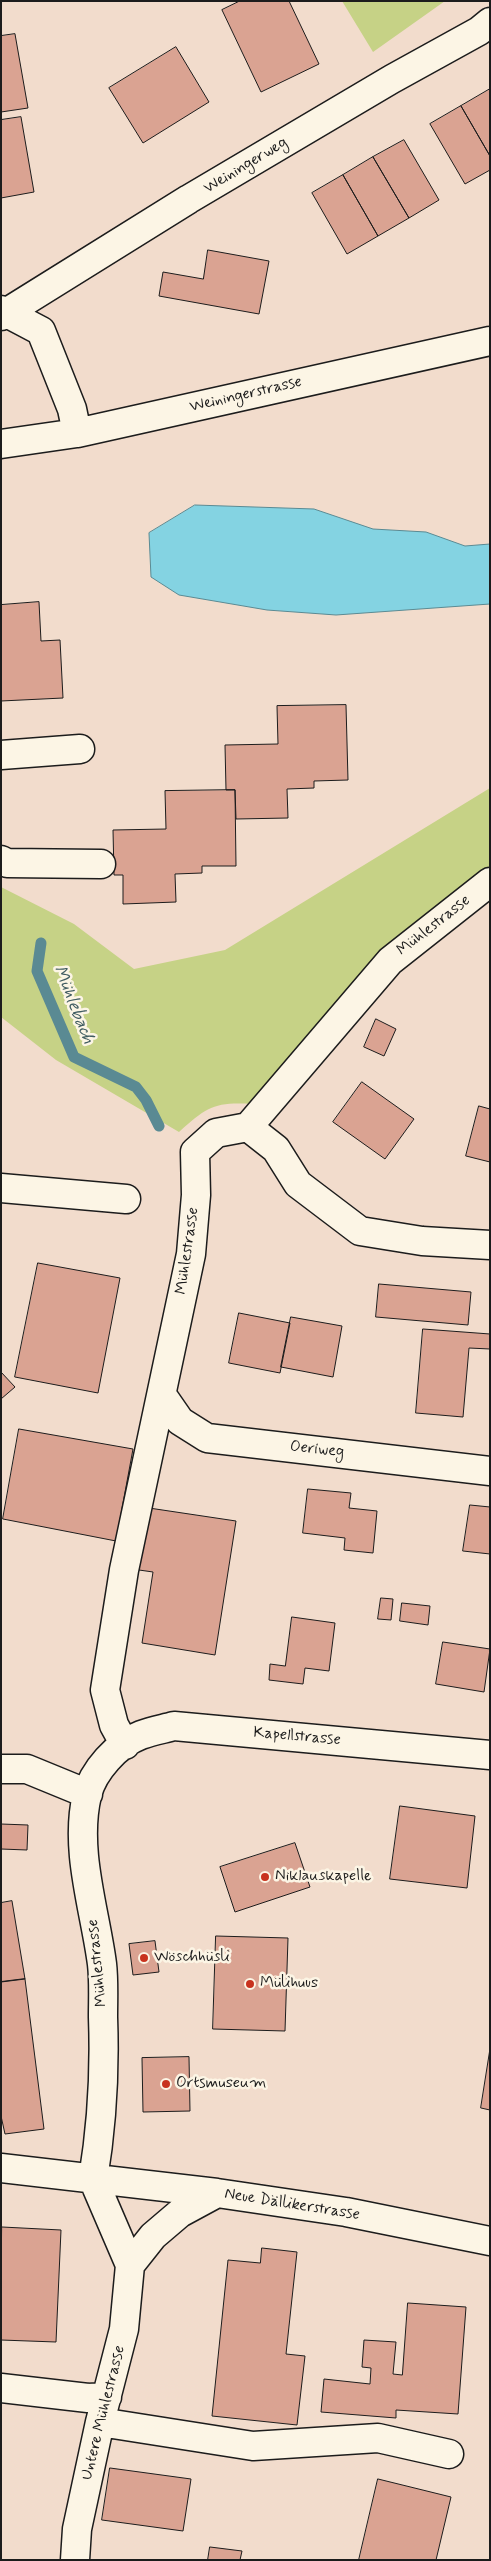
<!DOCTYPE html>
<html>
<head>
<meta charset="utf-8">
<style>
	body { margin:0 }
	#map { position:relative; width:491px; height:2561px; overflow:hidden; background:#f2dccc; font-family:Mynerve,sans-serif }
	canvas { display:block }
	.frame { position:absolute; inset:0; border:2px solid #1c1c1c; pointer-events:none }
</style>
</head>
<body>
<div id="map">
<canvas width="491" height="2561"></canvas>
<div class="frame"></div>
</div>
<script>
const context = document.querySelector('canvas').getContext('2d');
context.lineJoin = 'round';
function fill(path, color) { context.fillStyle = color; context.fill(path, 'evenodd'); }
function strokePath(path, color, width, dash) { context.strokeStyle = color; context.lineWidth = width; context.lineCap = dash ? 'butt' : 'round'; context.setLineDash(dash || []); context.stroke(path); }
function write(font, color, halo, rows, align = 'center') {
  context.font = font + ' Mynerve,sans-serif'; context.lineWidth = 5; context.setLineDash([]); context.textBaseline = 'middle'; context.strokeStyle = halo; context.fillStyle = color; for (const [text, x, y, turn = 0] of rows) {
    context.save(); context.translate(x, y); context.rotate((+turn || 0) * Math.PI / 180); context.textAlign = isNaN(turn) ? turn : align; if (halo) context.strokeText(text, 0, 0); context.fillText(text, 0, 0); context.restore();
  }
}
fill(new Path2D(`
	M342 1H445L373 52Z
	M490 788V868L388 950 252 1104C214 1102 207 1107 179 1132L56 1060 1 1017V887L74 924 134 969 225 950Z`), '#c6d286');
const water = new Path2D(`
	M195 505 314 509 373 529 426 532 465 546 490 544V604L336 615 267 610 179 595 151 577 149 533Z`);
fill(water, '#84d3e2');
strokePath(water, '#5a8a93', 1);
strokePath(new Path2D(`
	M41 943 37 971 74 1057 136 1087 146 1100 159 1126`), '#5a8a93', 11);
const building = new Path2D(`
	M240 1H289L319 64 261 92 222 10Z
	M15 34 28 108 1 112V36Z
	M176 47 209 102 143 143 109 88Z
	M490 89V156L461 106Z
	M461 106 490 156V170L465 184 430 124Z
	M21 117 34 192 1 198V120Z
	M404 140 439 200 409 218 373 157Z
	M373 157 409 218 378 236 343 175Z
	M343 175 378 236 347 254 312 193Z
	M208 250 269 261 259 314 159 296 163 272 203 279Z
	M39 602 41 641 60 640 63 698 1 701V605Z
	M346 705 348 780 314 781V788L287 789 288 818 236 819 235 790H226L225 745 278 744 277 706Z
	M235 790 236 866H202V873L175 874 176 902 123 904V875H114L113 830 166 829 165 791Z
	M376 1019 396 1029 384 1056 364 1047Z
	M362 1082 414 1119 385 1159 333 1122Z
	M479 1106 490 1109V1162L466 1156Z
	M38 1263 120 1278 98 1393 15 1377Z
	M379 1284 471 1292 468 1325 376 1317Z
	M239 1313 290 1323 280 1373 229 1363Z
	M291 1317 342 1326 333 1377 281 1367Z
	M423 1329 490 1334V1349L469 1348 463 1417 416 1413Z
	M1 1372 15 1387 1 1399Z
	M19 1429 133 1449 116 1541 3 1519Z
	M308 1489 351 1493 349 1508 377 1511 373 1553 344 1550 345 1538 303 1533Z
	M470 1505 490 1507V1554L463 1551Z
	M149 1508 236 1521 215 1655 142 1643 153 1572 139 1570Z
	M381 1598 393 1599 391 1620 378 1619Z
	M402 1603 430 1606 428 1625 400 1621Z
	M292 1617 335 1623 329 1671 305 1668 303 1684 269 1680 270 1664 285 1666Z
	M443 1642 490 1649 484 1692 436 1684Z
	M400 1806 475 1816 467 1888 390 1879Z
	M1 1824 28 1825 27 1850 1 1849Z
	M295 1843 310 1887 235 1912 220 1867Z
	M12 1901 25 1979 1 1982V1903Z
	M216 1936 288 1938 285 2031 213 2029Z
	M155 1941 159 1972 133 1975 129 1944Z
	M25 1979 44 2129 5 2134 1 2116V1982Z
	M490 2049V2110L481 2108Z
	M189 2057 190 2111 143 2112 142 2058Z
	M2 2227 61 2230 56 2342 1 2340Z
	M262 2248 297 2252 286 2354 305 2356 297 2425 212 2416 228 2260 260 2263Z
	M408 2303 466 2307 458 2414 396 2410V2418L321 2412 324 2379 370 2384 371 2368 362 2367 364 2340 396 2342 393 2374 402 2375Z
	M110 2468 191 2479 183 2531 102 2520Z
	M378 2479 451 2497 436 2560H359Z
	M210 2547 242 2551 240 2560H208Z`);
fill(building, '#daa392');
strokePath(building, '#1c1c1c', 1);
const minor = new Path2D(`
	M1 310 41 331 72 409 77 433
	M1 316 189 199 392 79 479 31 490 22
	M1 444 77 433 490 341
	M1 755 80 749
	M1 860 7 863 101 864
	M248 1127 276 1149 298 1184 360 1231 422 1241 490 1245
	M1 1188 126 1199
	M162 1395 180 1421 207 1438 490 1471
	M125 1745 114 1725 105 1690 124 1570 191 1254 196 1195 195 1152 216 1133 248 1127 390 961 490 882
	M1 1769H27L88 1794
	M1 2168 217 2193 346 2212 490 2241
	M93 2179C102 2125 105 2071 103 2017 103 1999 104 1981 102 1964 95 1910 74 1850 87 1795 93 1771 117 1744 141 1735 152 1731 163 1729 174 1726L490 1755
	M130 2265 153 2236 180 2213 217 2193
	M1 2388 88 2398 107 2397
	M100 2422 253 2446 378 2438 449 2454
	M75 2560 77 2529 100 2422 124 2329 130 2265 93 2179`);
strokePath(minor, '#1c1c1c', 31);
strokePath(minor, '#fcf5e5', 28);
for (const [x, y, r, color] of [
	[265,1877,5,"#c8321e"],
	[144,1958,5,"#c8321e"],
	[250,1984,5,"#c8321e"],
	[166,2084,5,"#c8321e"]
]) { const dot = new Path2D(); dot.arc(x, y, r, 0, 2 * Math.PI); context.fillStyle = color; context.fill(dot); strokePath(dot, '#fcf5e5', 2); }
write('16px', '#1c1c1c', '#fcf5e5', [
	["Weiningerweg",246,166,-31],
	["Weiningerstrasse",246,395,-13],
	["Mühlestrasse",434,926,-38],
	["Mühlestrasse",188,1251,-82],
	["Oeriweg",317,1450,6],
	["Kapellstrasse",297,1737,5],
	["Mühlestrasse",98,1963,-96],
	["Neue Dällikerstrasse",292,2205,9],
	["Untere Mühlestrasse",104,2413,-76]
]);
write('16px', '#1c1c1c', '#fcf5e5', [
	["Niklauskapelle",275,1877],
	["Wöschhüsli",154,1958],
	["Mülihuus",260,1984],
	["Ortsmuseum",176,2084]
], 'left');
write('italic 18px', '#405c61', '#fcf5e5', [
	["Mühlebach",73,1005,68]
]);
</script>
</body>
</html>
